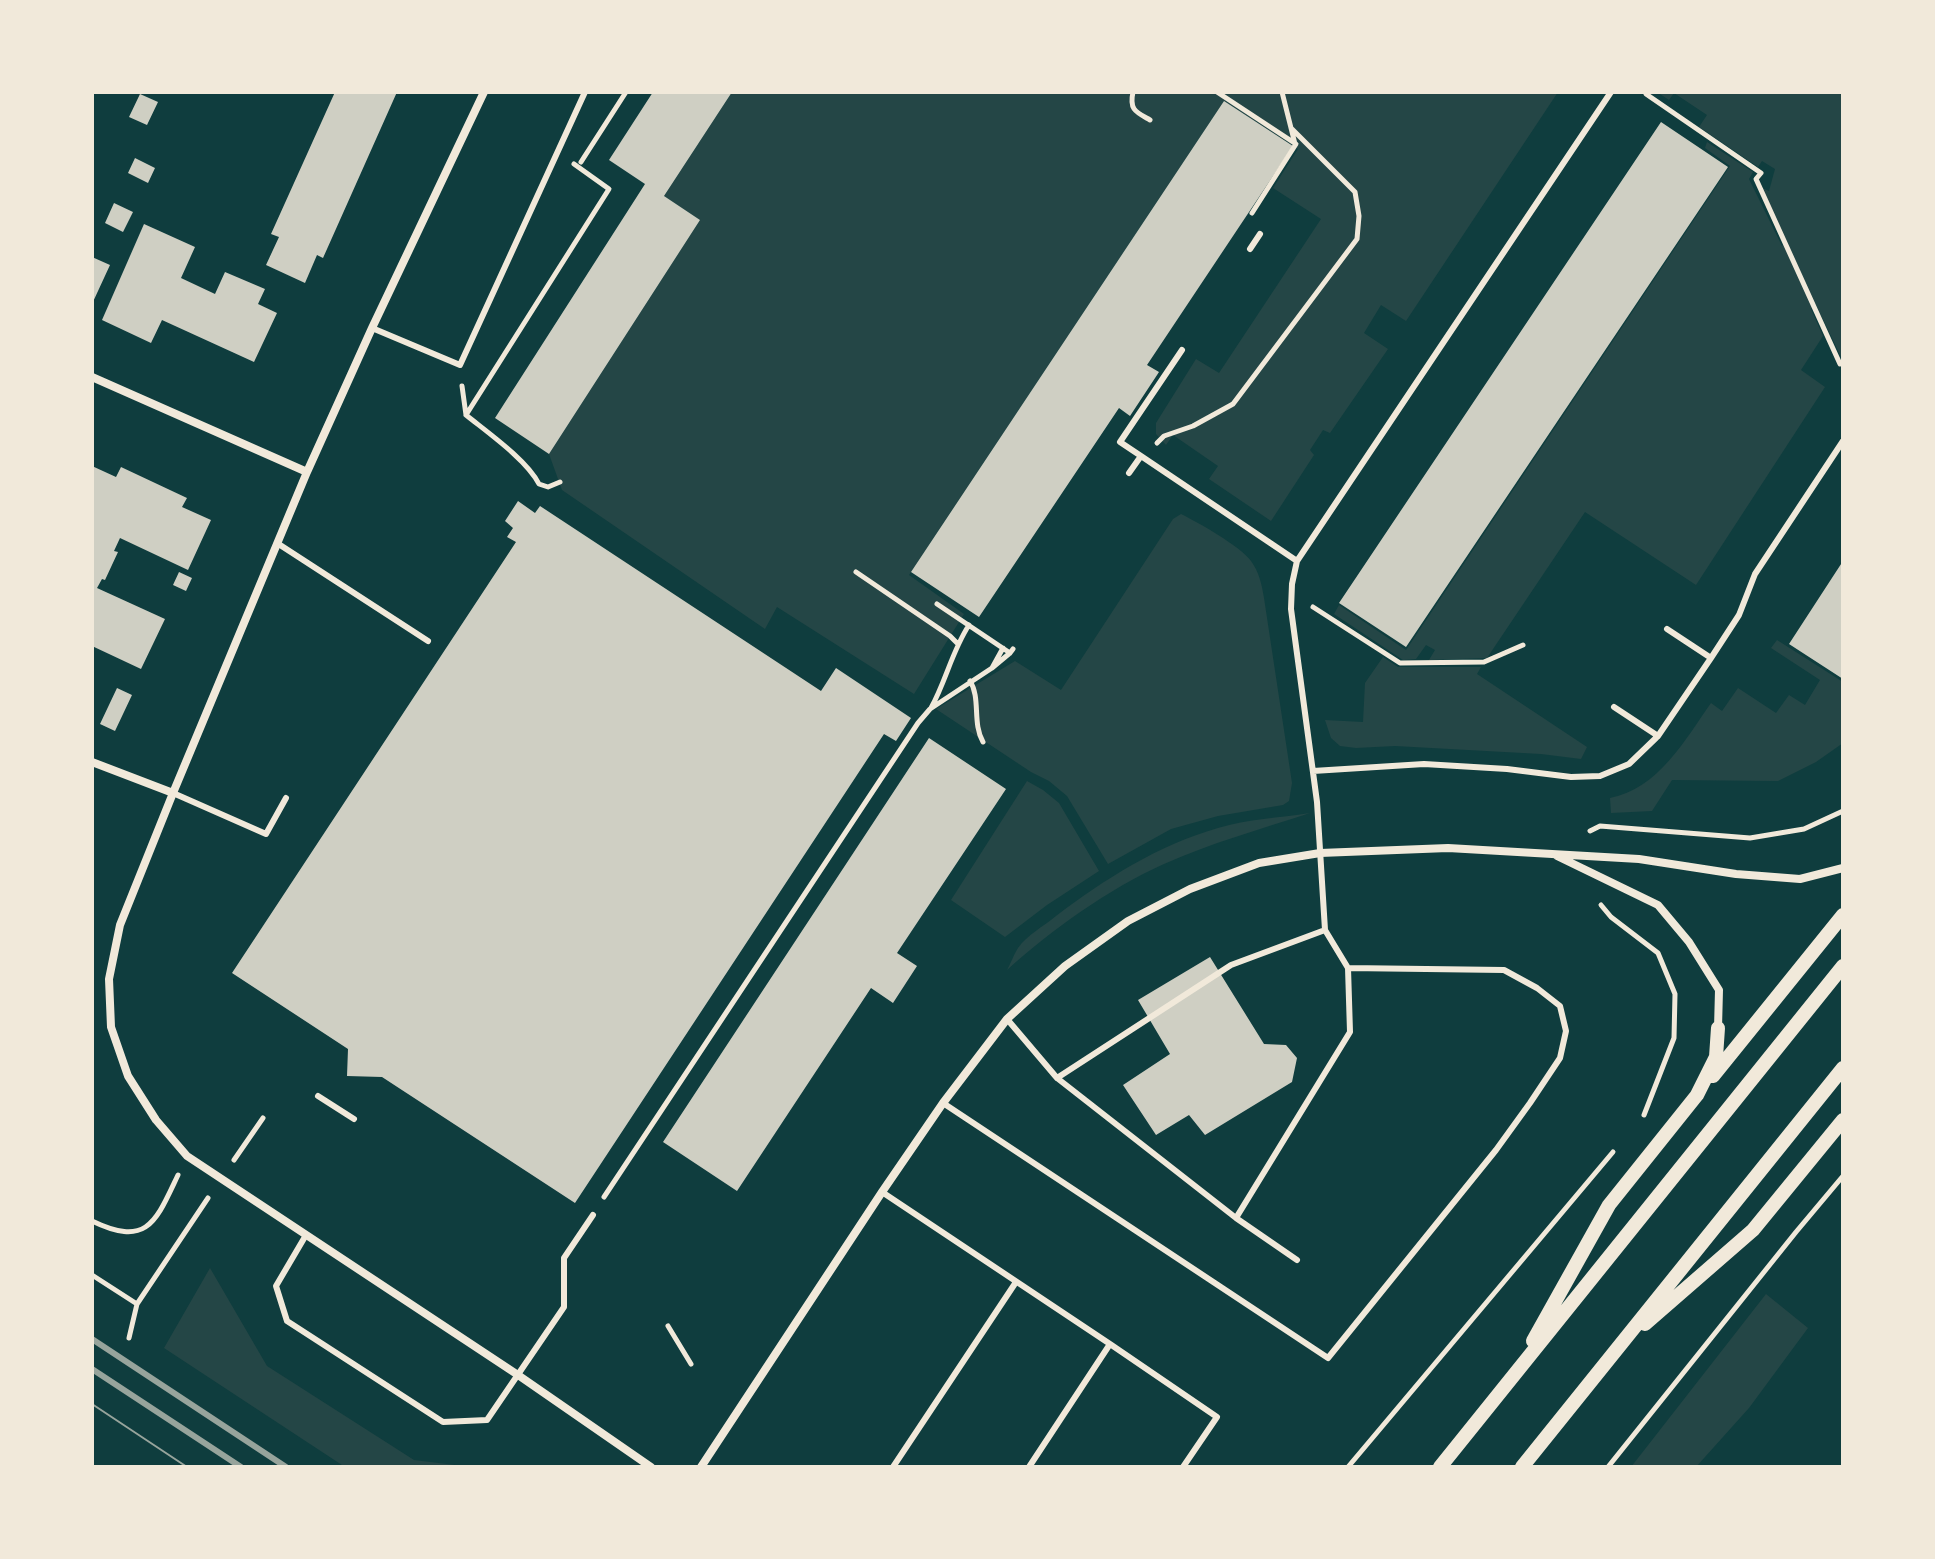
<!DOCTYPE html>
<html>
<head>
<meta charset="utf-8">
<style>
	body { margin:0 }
	#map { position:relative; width:1935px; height:1559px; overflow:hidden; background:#0f3d3e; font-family:"IBM Plex Serif",serif }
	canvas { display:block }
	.frame { position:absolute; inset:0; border:94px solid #f1e9da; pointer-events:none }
</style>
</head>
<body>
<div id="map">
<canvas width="1935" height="1559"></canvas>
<div class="frame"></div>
</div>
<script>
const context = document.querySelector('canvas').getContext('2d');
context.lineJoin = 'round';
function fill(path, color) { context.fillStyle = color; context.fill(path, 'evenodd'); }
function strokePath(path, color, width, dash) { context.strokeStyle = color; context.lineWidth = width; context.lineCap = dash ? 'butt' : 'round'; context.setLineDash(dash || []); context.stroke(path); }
fill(new Path2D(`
	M732 92H1558L1406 321 1381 305 1364 333 1388 349 1330 433 1323 430 1310 450 1314 455 1271 521 1209 479 1218 466 1173 435 1166 445 1156 434V423L1196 359 1219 373 1321 219 1273 188 1298 149 1224 101 909 575 964 614 914 694 777 607 765 629 562 490 549 454 700 220 664 196Z
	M1657 92H1843V361L1815 303 1811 309 1823 336 1801 370 1825 387 1696 585 1585 512 1487 658 1429 660 1435 650 1426 645 1416 659 1403 660 1334 614 1339 605 1406 650 1730 166 1705 148 1707 142 1753 172 1749 179 1782 246 1786 242 1762 188 1769 191 1775 169 1762 161 1758 167 1699 127 1707 115 1674 93 1669 100Z
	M1181 514C1199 523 1240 546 1251 561 1259 572 1262 585 1264 598L1292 783 1289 801 1283 805 1218 816 1171 829 1108 864 1067 796 1049 781 1031 772 936 709 1015 661 1061 690 1173 519Z
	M1777 640 1843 682V743L1816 762 1778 781 1672 780 1652 811 1611 813 1610 798C1658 789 1685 740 1711 703L1722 711 1738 688 1776 713 1789 695 1805 705 1820 680 1771 648Z
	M1383 657 1398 667H1481L1477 674 1587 747 1581 759 1541 754 1395 746 1356 748 1340 746 1331 738 1325 720 1363 722 1365 683Z
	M1027 781 1043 790 1059 803 1099 871 1047 905 1005 937 951 900Z
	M1310 813C1261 829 1211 843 1164 864 1110 888 1051 930 1007 970 1011 963 1014 954 1018 948 1027 935 1044 926 1056 916 1105 879 1158 845 1218 828 1248 819 1279 818 1310 813Z
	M210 1268 267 1366 414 1460 471 1467H345L164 1348Z
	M1766 1294 1808 1328 1749 1408 1696 1467H1631Z`), '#244646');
fill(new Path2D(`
	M335 92H397L323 258 317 255 305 283 266 265 279 237 271 234Z
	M653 92H732L664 196 700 220 549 454 495 418 645 184 609 160Z
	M140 94 158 102 147 125 129 117Z
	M1224 101 1293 146 1147 365 1159 372 1130 416 1119 408 979 617 911 572Z
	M1661 122 1728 167 1406 647 1339 603Z
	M135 158 155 168 148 183 128 173Z
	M114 203 133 212 123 232 105 223Z
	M144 224 195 247 181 278 215 294 225 272 265 289 258 304 277 313 254 362 162 320 151 343 102 320Z
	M92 257 110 265 92 304Z
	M92 466 116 477 121 467 187 498 182 507 211 520 188 570 120 538 114 551 118 552 105 580 102 579 97 588 165 619 141 669 92 646Z
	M518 501 535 513 540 506 821 691 836 668 911 718 896 741 884 734 575 1203 382 1077 347 1076 348 1049 232 973 516 542 507 537 513 528 505 521Z
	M1843 561V679L1789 644Z
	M179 572 192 578 186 591 173 585Z
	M117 688 132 695 115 731 100 724Z
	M929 738 1006 789 897 953 917 966 893 1003 871 988 737 1191 663 1142Z
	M1210 957 1264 1044 1286 1045 1297 1058 1292 1082 1205 1135 1189 1115 1156 1135 1123 1085 1170 1054 1138 1000Z`), '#cfcfc3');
strokePath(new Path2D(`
	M1133 92C1129 110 1136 112 1150 120
	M1217 92 1296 144 1252 213
	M1282 92 1295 144
	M1647 92 1646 94 1761 173 1756 179 1840 364
	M581 162 626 92
	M462 386 466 415C487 432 527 460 539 484L548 487 560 482
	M466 415 609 189 574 164
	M1157 443 1164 436 1193 426 1233 404 1357 239 1359 216 1355 192 1292 129
	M856 572 950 636 957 643
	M937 604 1010 653
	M1313 607 1400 663 1484 662 1523 645
	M1003 648 992 668 1010 653 1013 649
	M970 681C981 698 972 723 983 742
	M931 708C946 681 952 651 969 625
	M1590 831 1600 826 1750 838 1804 829 1843 811
	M1601 905 1611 917 1658 953 1675 994 1674 1038 1644 1115
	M234 1160 263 1118
	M604 1197 918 723 930 709 992 668
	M92 1221C148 1248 156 1221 178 1175
	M92 1275 137 1304
	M668 1326 691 1364
	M129 1338 137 1304 208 1198
	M1348 1467 1613 1152
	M1608 1467 1796 1232 1843 1176`), '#f1e9da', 5);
strokePath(new Path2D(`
	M1250 249 1260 234
	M372 328 460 365 585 92
	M1141 456 1120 442 1182 350
	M1129 473 1141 456 1297 561
	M277 543 428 641
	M1667 629 1711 658
	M1614 707 1658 736
	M1313 771 1424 764 1507 769 1571 777 1600 776 1629 764 1658 736 1711 658 1739 615 1755 574 1843 441
	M173 793 266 834 286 798
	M1007 1019 1057 1078 1231 965 1325 930
	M1057 1078 1236 1218 1350 1032 1348 968 1325 930 1317 802 1291 609 1292 584 1297 561 1611 92
	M318 1096 354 1119
	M943 1103 1328 1358 1496 1150 1530 1103 1560 1058 1566 1031 1560 1006 1537 988 1504 970 1348 968
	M882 1192 1110 1344 1029 1467
	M1236 1218 1297 1260
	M306 1235 276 1286 287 1321 443 1422 487 1420 564 1307V1258L593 1215
	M1110 1344 1217 1417 1183 1467
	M893 1467 1016 1282`), '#f1e9da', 6);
strokePath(new Path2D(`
	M484 92 372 328 307 472 173 793 120 925 109 979 111 1027 128 1076 156 1120 187 1156 518 1375 651 1467
	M92 377 307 472
	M92 762 173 793
	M1557 856 1658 905 1689 942 1719 990 1718 1028
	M701 1467 882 1192 943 1103 1007 1019 1065 966 1128 921 1190 889 1259 863 1320 853 1448 848 1639 859 1736 874 1800 879 1843 868`), '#f1e9da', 8);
strokePath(new Path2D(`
	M1713 1076 1843 915
	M1645 1324 1753 1230 1843 1120
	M1533 1341 1609 1205 1697 1095 1716 1057 1718 1028
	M1440 1467 1843 966
	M1522 1467 1843 1068`), '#f1e9da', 14);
strokePath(new Path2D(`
	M92 1404 187 1467`), '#97a49c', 2);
strokePath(new Path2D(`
	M92 1339 286 1467
	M92 1369 241 1467`), '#97a49c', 6);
</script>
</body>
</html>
